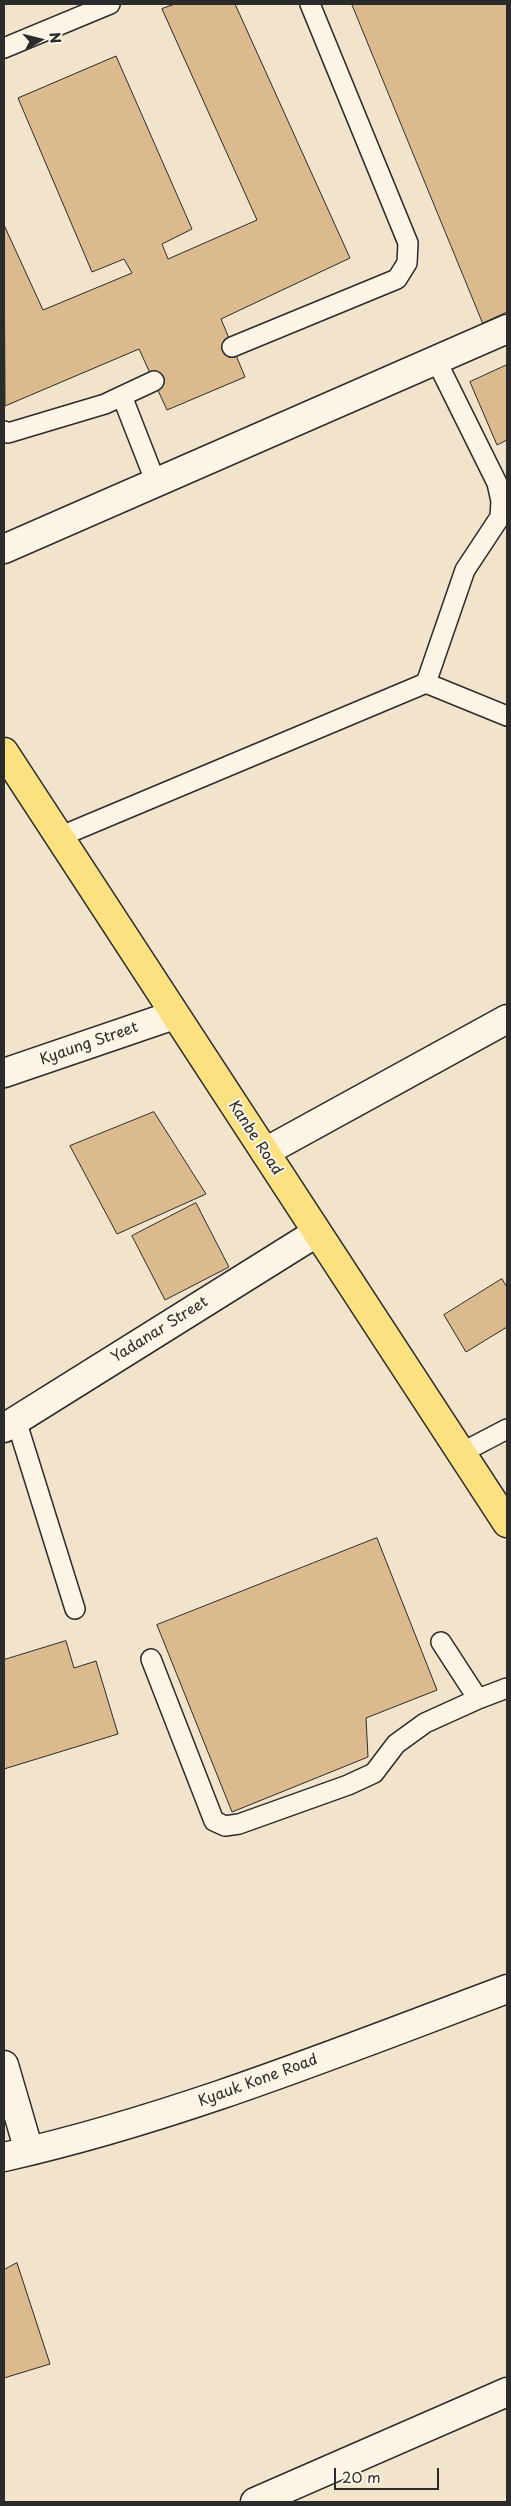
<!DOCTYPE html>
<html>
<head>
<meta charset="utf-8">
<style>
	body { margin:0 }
	#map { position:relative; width:511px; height:2506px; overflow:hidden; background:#f2e3cb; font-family:"Playpen Sans",sans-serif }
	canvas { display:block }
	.frame { position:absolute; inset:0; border:5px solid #2b2b2b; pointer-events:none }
	.north { position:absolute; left:15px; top:15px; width:50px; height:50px; -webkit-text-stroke:4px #fcf5e5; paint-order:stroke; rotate:82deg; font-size:14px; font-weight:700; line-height:20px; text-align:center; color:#2b2b2b }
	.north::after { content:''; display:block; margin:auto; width:18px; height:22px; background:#2b2b2b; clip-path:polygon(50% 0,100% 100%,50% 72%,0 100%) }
	.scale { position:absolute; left:334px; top:2468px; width:105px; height:22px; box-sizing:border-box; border:2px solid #2b2b2b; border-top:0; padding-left:6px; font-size:15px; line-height:18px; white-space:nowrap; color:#2b2b2b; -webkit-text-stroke:4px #fcf5e5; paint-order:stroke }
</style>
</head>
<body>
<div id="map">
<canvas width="511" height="2506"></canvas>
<div class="frame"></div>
<div class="north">N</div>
<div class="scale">20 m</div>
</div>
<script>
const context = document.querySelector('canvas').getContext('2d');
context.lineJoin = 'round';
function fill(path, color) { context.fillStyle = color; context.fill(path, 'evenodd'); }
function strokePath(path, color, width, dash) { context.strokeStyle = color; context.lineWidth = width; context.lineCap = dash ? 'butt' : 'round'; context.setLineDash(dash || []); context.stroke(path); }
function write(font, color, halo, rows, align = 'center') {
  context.font = font + ' "Playpen Sans",sans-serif'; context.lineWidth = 4; context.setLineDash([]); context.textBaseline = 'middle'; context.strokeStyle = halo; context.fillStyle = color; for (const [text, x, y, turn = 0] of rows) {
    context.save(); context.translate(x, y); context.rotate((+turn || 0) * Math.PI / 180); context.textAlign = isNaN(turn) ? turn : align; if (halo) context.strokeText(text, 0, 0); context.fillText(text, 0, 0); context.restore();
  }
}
const building = new Path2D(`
	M175 4H235L350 258 221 319 245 377 167 410 139 349 5 406 4 225 43 310 132 273 124 259 92 272 18 98 116 56 192 229 162 244 168 259 257 220 162 9Z
	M352 4H507V312L483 323Z
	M507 365V440L497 445 470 382Z
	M154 1112 206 1194 117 1234 70 1146Z
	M196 1203 229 1267 165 1300 132 1236Z
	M502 1279 507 1287V1327L466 1352 444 1315Z
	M377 1538 437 1690 366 1718 368 1757 232 1812 157 1625Z
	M66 1641 74 1668 96 1661 118 1734 4 1769V1660Z
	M17 2263 50 2364 4 2378V2270Z`);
fill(building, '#dbba8e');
strokePath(building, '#2b2b2b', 1);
const lane = new Path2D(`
	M4 48 110 4
	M232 347 397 279 407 263 408 243 310 4
	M122 396 154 381
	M4 431 8 433 105 404 122 396 156 483
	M426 683 465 570 500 517 501 501 497 483 436 360
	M59 837 426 683 507 716
	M16 1420 75 1609
	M461 1453 507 1429
	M441 1642 478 1699
	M151 1659 214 1821 225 1826 239 1824 348 1785 374 1773 396 1744 425 1723 478 1699 507 1688`);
const street = new Path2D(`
	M4 549 507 329
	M4 1073 174 1015
	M265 1152 507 1019
	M4 1428 316 1233
	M4 2065 29 2151
	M4 2157C177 2118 341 2051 507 1989
	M255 2502 507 2392`);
const primary = new Path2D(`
	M4 752 507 1523`);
strokePath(lane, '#2b2b2b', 22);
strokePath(street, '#2b2b2b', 31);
strokePath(primary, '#2b2b2b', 31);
strokePath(lane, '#fcf5e5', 19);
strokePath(street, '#fcf5e5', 28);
strokePath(primary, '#fbe180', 28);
write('15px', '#2b2b2b', '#fcf5e5', [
	["Kyaung Street",89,1044,-19],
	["Kanbe Road",255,1138,57],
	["Yadanar Street",160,1330,-32],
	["Kyauk Kone Road",258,2081,-20]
]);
</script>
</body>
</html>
